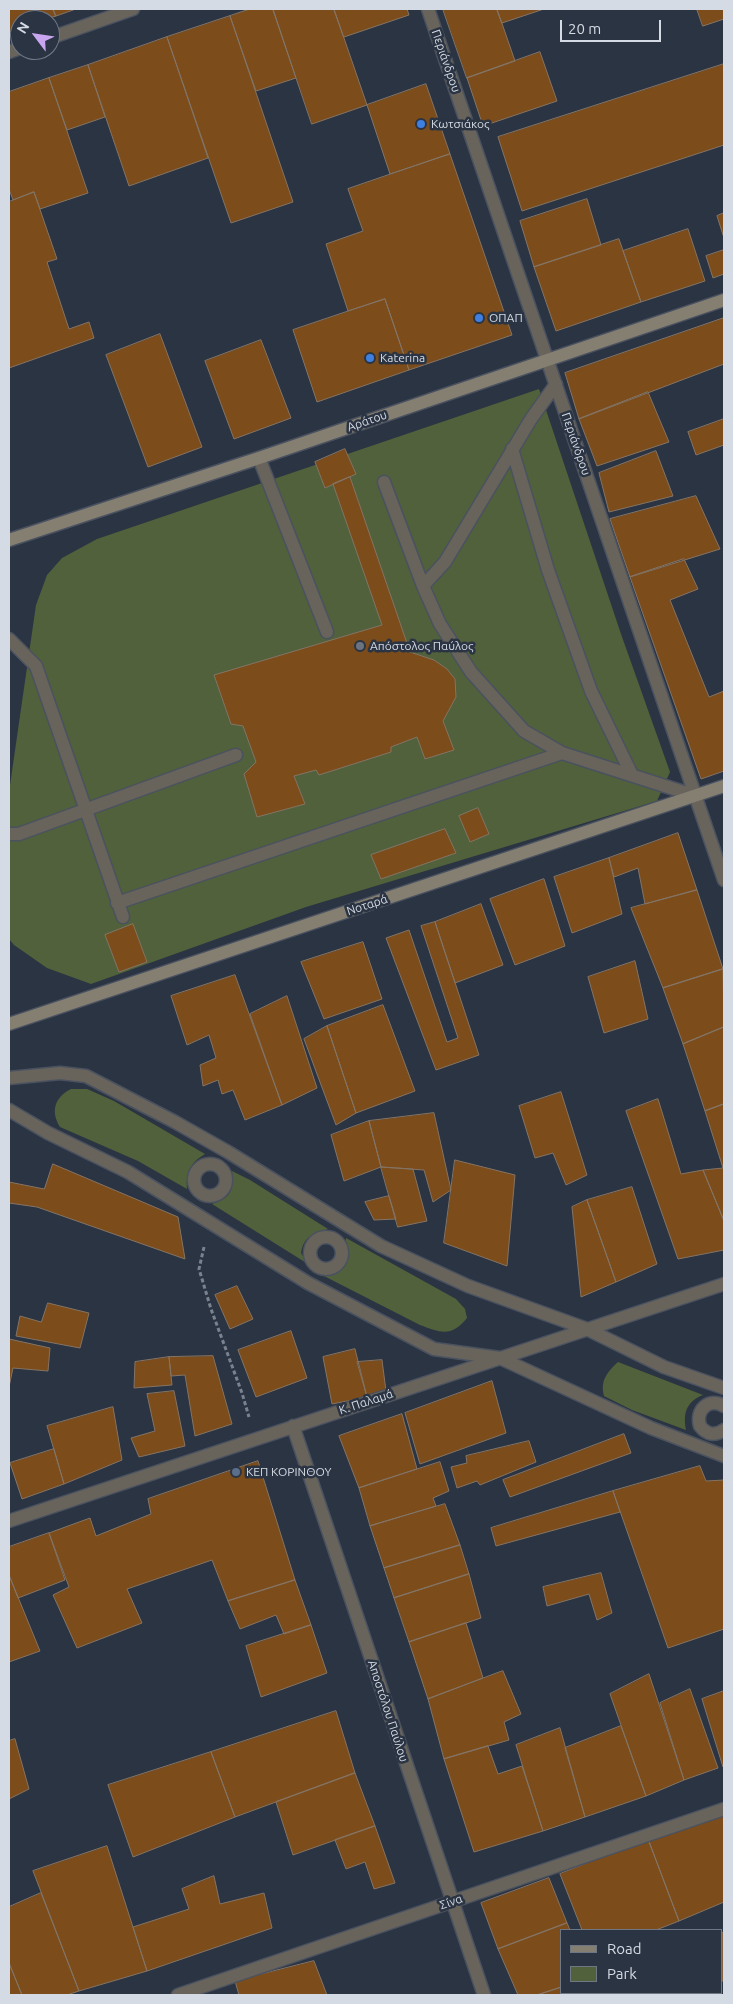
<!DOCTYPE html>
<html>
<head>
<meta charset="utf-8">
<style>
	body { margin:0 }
	#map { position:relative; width:733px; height:2004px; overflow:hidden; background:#2b3443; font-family:Ubuntu,sans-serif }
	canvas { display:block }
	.frame { position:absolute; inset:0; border:10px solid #d5dbe5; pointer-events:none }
	.legend { position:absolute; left:560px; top:1929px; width:162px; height:65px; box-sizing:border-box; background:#2b3443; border:1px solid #6f7784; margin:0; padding:6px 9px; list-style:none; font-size:15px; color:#d5dbe5 }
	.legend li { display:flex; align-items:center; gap:10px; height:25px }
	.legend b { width:25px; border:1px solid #6f7784 }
	.north { position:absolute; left:10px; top:10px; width:50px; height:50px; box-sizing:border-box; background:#2b3443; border:1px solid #6f7784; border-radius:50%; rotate:301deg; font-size:14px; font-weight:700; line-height:20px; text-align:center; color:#d5dbe5 }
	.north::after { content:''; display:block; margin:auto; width:18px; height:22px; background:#c8a5ef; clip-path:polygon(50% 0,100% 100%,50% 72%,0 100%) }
	.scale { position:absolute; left:560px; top:20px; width:101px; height:22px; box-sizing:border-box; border:2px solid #d5dbe5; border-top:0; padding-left:6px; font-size:15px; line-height:18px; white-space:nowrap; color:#d5dbe5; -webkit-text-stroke:4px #2b3443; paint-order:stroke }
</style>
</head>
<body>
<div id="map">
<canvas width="733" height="2004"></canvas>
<div class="frame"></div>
<ul class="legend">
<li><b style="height:6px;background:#857f72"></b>Road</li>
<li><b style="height:14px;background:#50613b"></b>Park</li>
</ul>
<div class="north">N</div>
<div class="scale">20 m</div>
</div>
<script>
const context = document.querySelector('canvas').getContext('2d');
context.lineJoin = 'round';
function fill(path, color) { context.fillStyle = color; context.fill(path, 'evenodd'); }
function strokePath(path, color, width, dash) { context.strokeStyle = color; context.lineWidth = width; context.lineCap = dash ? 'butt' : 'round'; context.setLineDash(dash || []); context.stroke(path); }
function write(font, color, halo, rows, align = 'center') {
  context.font = font + ' Ubuntu,sans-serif'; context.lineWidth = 5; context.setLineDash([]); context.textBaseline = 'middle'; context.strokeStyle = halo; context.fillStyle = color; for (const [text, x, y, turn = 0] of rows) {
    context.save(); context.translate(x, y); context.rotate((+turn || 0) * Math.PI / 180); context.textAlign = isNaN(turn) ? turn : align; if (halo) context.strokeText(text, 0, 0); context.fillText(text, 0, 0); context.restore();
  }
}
fill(new Path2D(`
	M539 389 621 634 670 772 657 801 306 907 91 984 47 968 14 945 9 939V792L36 605 47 575 62 558 97 539Z
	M71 1089H87L114 1101 205 1154C190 1163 186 1172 187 1189L138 1161 60 1127C50 1111 55 1097 71 1089Z
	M232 1171 250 1180 328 1229C312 1235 304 1236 301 1253L308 1264 212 1204C231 1198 234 1190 232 1171Z
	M346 1238 456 1299 465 1309 467 1318C452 1337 441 1333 420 1325L322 1275 338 1269 346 1260Z
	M618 1362 703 1395C686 1402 683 1413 686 1430L632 1410 604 1396C600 1381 607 1372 618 1362Z`), '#50613b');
const building = new Path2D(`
	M9 9H53L56 16 43 20H20V28L9 32Z
	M53 9H76L56 16Z
	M250 9H273L296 78 256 91 230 16Z
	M273 9H334L367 105 312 124Z
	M334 9H407L409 15 344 37Z
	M443 9H497L515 61 467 78Z
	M497 9H544L502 23Z
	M697 9H724V19L703 26Z
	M230 16 293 202 231 223 167 37Z
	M167 37 208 158 129 186 88 65Z
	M540 52 557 101 483 126 467 78Z
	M724 64V145L522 211 498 137Z
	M88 65 105 117 67 130 49 78Z
	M49 78 88 193 40 209 34 192 13 200 9 189V92Z
	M426 84 450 154 390 174 367 105Z
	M450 154 512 335 409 370 385 299 348 311 326 244 363 231 348 189Z
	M34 192 57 259 47 262 69 329 89 322 94 338 9 368V202Z
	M587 199 601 245 534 267 520 221Z
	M724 213V238L717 216Z
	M688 229 705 281 641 302 623 251Z
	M619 239 641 302 556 331 534 267Z
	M724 250V274L713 278 706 256Z
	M385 299 409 370 317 402 293 330Z
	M724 318V364L579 419 565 373Z
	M160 334 202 447 148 467 106 355Z
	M261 340 291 418 234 439 205 361Z
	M648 392 669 442 597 466 579 419Z
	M724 419V445L696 455 688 432Z
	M345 449 356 474 325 488 315 462Z
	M656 451 673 496 609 512 599 473Z
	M350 477 410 652 434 660 447 669 455 679 456 697 443 721 454 750 425 759 417 737 391 747V752L319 775 316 770 294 776 305 804 257 817 244 774 256 762 243 726 231 724 214 675 382 625 333 484Z
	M696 496 720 549 630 577 610 519Z
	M684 559 698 589 670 600 709 697 724 691V771L701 779 630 577Z
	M478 808 489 834 470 842 459 816Z
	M445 829 456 853 381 879 371 855Z
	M678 833 697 890 645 904 638 868 614 877 609 858Z
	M609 858 622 914 572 933 554 877Z
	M544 879 565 946 515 965 490 899Z
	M697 890 723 969 663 988 631 908Z
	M481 904 503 965 455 983 435 922Z
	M435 922 479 1055 436 1070 386 938 409 930 447 1042 458 1038 421 926Z
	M133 924 147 962 119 972 105 935Z
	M363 942 382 999 324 1019 301 962Z
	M635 961 648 1019 604 1033 588 977Z
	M723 969 724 1027 683 1044 663 988Z
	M235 975 282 1105 245 1120 233 1090 222 1094 218 1080 203 1086 200 1065 216 1058 209 1035 187 1045 171 996Z
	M287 996 317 1088 282 1105 250 1014Z
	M383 1005 415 1091 356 1113 327 1026Z
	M327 1026 356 1113 336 1125 304 1039Z
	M724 1027V1104L705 1111 683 1044Z
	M561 1092 587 1175 566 1185 553 1153 535 1158 519 1106Z
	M658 1099 681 1174 703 1170 724 1221V1250L678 1259 626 1111Z
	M724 1104V1221L703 1170 723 1168 705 1111Z
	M434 1113 451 1190 433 1202 424 1170 381 1167 369 1121Z
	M369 1121 381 1167 344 1181 331 1135Z
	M455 1160 515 1175 507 1266 444 1243Z
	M53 1164 178 1217 185 1259 37 1207 9 1203V1182L44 1189Z
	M381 1167 413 1169 427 1221 398 1227Z
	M632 1187 657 1264 616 1282 587 1200Z
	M389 1196 396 1219 374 1220 365 1202Z
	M587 1200 616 1282 581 1297 572 1207Z
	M237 1286 253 1319 230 1329 215 1295Z
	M48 1303 89 1313 80 1348 16 1336 20 1316 41 1322Z
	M291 1331 307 1378 256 1397 238 1350Z
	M9 1339 50 1348 48 1371 13 1368 9 1387Z
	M355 1349 367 1397 332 1404 323 1357Z
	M213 1356 232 1424 195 1436 185 1375 171 1376 169 1357Z
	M169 1357 172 1385 134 1388 135 1362Z
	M382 1360 386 1391 367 1397 357 1362Z
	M492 1381 506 1433 420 1464 405 1413Z
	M174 1391 185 1446 139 1457 131 1438 155 1431 147 1394Z
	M113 1407 122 1460 64 1484 47 1426Z
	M402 1414 417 1469 359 1488 339 1436Z
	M624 1434 631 1453 510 1497 503 1480Z
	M529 1441 536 1462 480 1485 477 1481 457 1488 451 1467 467 1463 466 1456Z
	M54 1449 64 1484 22 1499 10 1463Z
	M258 1461 295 1580 228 1601 212 1560 127 1589 142 1623 77 1648 53 1595 69 1587 49 1533 90 1518 96 1536 151 1514 148 1499Z
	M440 1462 449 1491 433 1498 436 1506 370 1526 359 1488Z
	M700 1466 706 1481 724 1480V1629L668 1648 613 1491Z
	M613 1491 620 1512 496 1546 491 1528Z
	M445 1504 460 1545 384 1568 370 1526Z
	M49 1533 65 1580 18 1598 9 1575V1547Z
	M460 1545 469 1574 394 1598 384 1568Z
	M601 1573 612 1613 597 1620 589 1594 547 1606 543 1587Z
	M469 1574 481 1618 409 1642 394 1598Z
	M9 1575 40 1651 9 1662Z
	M295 1580 311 1625 284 1634 276 1615 240 1629 228 1601Z
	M466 1623 483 1678 428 1699 409 1642Z
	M311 1625 327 1673 261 1697 246 1646Z
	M503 1671 521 1714 504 1722 509 1740 444 1759 428 1699Z
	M649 1674 684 1780 646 1796 610 1694Z
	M690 1689 718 1768 684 1780 660 1703Z
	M724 1691V1766L723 1767 702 1699Z
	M336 1711 355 1773 235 1817 211 1752Z
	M621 1726 646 1796 585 1817 565 1748Z
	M560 1728 585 1817 543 1831 516 1745Z
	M15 1739 29 1789 9 1799V1741Z
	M488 1746 498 1774 522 1766 543 1831 474 1852 444 1759Z
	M211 1752 235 1817 133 1857 108 1785Z
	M355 1773 375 1826 293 1855 276 1802Z
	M724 1815V1902L679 1921 648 1839Z
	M375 1826 395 1883 374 1889 365 1862 346 1869 335 1840Z
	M648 1839 679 1921 656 1930H582L560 1874Z
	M107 1846 147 1971 79 1991 33 1871Z
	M214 1876 220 1904 264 1893 272 1928 147 1971 133 1927 189 1909 182 1889Z
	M549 1878 567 1923 498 1949 481 1903Z
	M41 1893 79 1991 67 1995H22L9 1963V1907Z
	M567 1923 570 1930H562V1987L537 1995H518L498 1949Z
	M724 1932V1981H722V1933Z
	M314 1961 327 1995H239L235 1981Z
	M9 1963 22 1995H9Z
	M562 1987V1993H596L597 1995H537Z`);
fill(building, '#7c4c1a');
strokePath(building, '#847465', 1);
const street = new Path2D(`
	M428 9 724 880
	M50 38 133 9
	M9 52 20 48
	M512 449 548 570 591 691 632 775
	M259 458 327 632
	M384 482 423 586 440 624 471 672 524 731 562 753 696 796
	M423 586 445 562 531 419 556 384
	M9 639 36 666 123 917
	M9 834H19L236 755
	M117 903 562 753
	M9 1078 60 1073 86 1076 175 1122 228 1152 381 1246 468 1286 587 1329 664 1367 724 1388
	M9 1110 48 1133 128 1172 308 1283 434 1349 500 1358 651 1428 724 1456
	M194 1180a16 16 0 1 1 32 0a16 16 0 1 1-32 0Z
	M310 1253a16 16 0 1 1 32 0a16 16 0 1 1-32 0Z
	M724 1406C709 1397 695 1410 700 1426 707 1435 715 1436 724 1430
	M293 1426 484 1995
	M9 1521 724 1284
	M178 1995 724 1809`);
const secondary = new Path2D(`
	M9 540 259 458 724 300
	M9 1024 724 786`);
strokePath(street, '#4a5260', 15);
strokePath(secondary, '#4a5260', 15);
strokePath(new Path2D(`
	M204 1247 199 1269 211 1309 242 1393 249 1417`), '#7b828f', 3, [4, 2.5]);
strokePath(street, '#68645c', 12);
strokePath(secondary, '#857f72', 12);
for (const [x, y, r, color] of [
	[421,124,5,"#3f7fe0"],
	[479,318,5,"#3f7fe0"],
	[370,358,5,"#3f7fe0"],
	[360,646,5,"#6b7280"],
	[236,1472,5,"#5c6f8a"]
]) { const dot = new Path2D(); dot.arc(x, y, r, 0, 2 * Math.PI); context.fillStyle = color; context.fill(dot); strokePath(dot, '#2b3443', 2); }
write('12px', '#d5dbe5', '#2b3443', [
	["Περιάνδρου",446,61,71],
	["Αράτου",367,421,-19],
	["Περιάνδρου",576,444,71],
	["Νοταρά",367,905,-18],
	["Κ. Παλαμά",366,1402,-18],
	["Αποστόλου Παύλου",388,1711,72],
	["Σίνα",451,1902,-19]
]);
write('12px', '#d5dbe5', '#2b3443', [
	["Κωτσιάκος",431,124],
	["ΟΠΑΠ",489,318],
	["Katerina",380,358],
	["Απόστολος Παύλος",370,646],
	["ΚΕΠ ΚΟΡΙΝΘΟΥ",246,1472]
], 'left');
</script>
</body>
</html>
